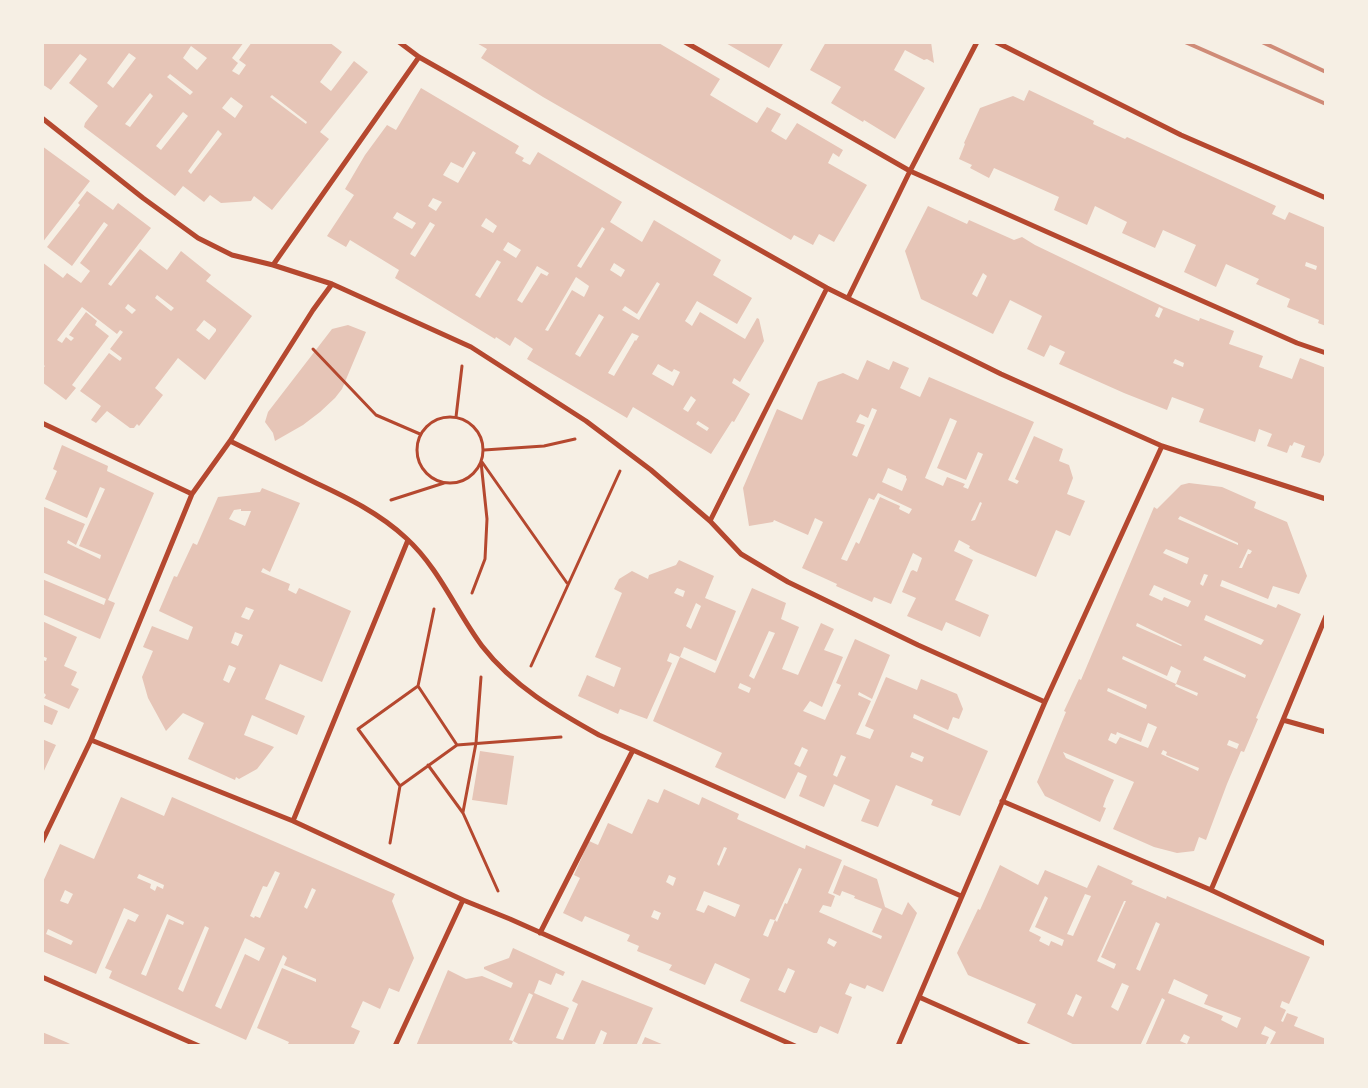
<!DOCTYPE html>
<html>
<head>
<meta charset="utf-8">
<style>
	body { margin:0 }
	#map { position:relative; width:1368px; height:1088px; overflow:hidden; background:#f6efe4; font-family:Lora,serif }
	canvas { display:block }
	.frame { position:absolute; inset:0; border:44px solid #f6efe4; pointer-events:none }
</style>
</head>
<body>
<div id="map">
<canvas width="1368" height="1088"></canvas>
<div class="frame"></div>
</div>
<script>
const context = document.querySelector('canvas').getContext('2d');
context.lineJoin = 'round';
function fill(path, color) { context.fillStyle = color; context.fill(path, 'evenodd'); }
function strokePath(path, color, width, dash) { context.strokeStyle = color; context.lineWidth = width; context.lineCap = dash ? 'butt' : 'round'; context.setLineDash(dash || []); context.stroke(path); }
fill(new Path2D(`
	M42 42H244L232 58 238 63 232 71 239 75 246 65 239 60 252 42H329L342 52 320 82 331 91 354 61 368 72 320 132 329 139 272 210 254 196 251 201 221 203 210 195 204 202 183 186 175 196 84 127 85 123 98 106 69 83 87 59 80 54 51 90 42 84ZM191 46 207 58 197 70 183 58ZM129 53 136 58 113 88 107 83ZM170 74 193 92 190 95 167 77ZM150 93 153 96 130 127 125 124ZM272 95 307 122 306 124 270 97ZM231 97 243 106 235 118 222 108ZM183 112 188 116 161 150 156 146ZM218 130 222 134 191 174 188 171Z
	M475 42H657L720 79 710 95 740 113 757 123 767 107 781 114 771 131 786 140 797 123 843 150 839 157 833 153 828 163 867 185 834 242 819 234 813 245 794 235 791 240 543 97 481 58 487 49Z
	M724 42H784L769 68Z
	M826 42H931L934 63 927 59 924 60 905 50 894 70 925 88 895 139 864 120 863 122 831 103 841 87 810 70Z
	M421 88 519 146 515 153 524 158 522 161 530 165 538 152 622 202 610 222 642 242 654 220 721 260 713 275 752 298 737 324 697 301 685 321 692 326 700 312 745 339 757 318 759 319 764 341 740 382 734 378 732 383 750 394 734 422 732 421 711 454 633 407 627 418 527 359 533 349 515 337 510 346 496 337 495 339 395 278 399 270 350 240 346 247 327 236 354 195 345 189 365 155 387 125 396 130ZM473 151 476 153 458 183 443 175 451 162 463 168ZM433 198 442 202 436 211 428 206ZM397 212 416 223 412 229 393 218ZM486 218 497 226 493 233 481 226ZM430 222 435 225 415 257 410 254ZM602 227 605 229 581 268 577 266ZM508 242 521 250 516 258 503 250ZM497 260 501 262 480 298 475 295ZM614 263 625 270 621 277 610 270ZM537 266 549 273 547 276 541 273 522 303 517 300ZM576 277 589 286 588 289 584 297 572 290 548 331 545 330ZM657 282 660 284 639 320 622 310 625 306 637 314ZM599 314 604 317 580 357 575 354ZM632 333 639 336 636 341 635 340 614 376 608 373ZM658 364 672 372 674 369 680 372 673 386 652 374ZM691 396 696 400 688 412 683 409ZM698 421 709 428 707 431 696 424Z
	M1029 90 1094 121 1093 124 1125 139 1127 137 1276 206 1272 214 1285 220 1289 212 1326 228V326L1318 323 1319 320 1287 307 1290 299 1256 284 1259 279 1226 264 1216 287 1184 272 1196 245 1163 230 1155 248 1122 233 1127 222 1095 206 1087 225 1054 210 1059 197 994 168 989 178 970 168 972 165 959 159 965 144 964 143 980 108 1013 96 1024 101ZM1306 262 1317 266 1316 270 1305 266Z
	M42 146 90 181 42 243Z
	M87 191 113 210 118 203 151 228 108 284 111 286 140 249 167 270 181 251 211 275 206 281 252 316 205 380 178 358 155 388 163 395 139 426 137 424 134 428H130L107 411 96 423 91 420 101 406 80 391 109 353 120 361 122 358 110 349 123 332 120 330 117 334 82 307 57 340 62 343 66 337 71 341 74 338 69 335 86 312 97 321 95 325 109 336 72 385 76 388 66 400 42 382V369L45 366 42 364V262L63 278 67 273 81 283 90 271 80 263 108 225 104 222 72 266 47 247 80 205 78 203ZM157 295 174 308 171 311 155 298ZM128 304 136 310 132 314 125 308ZM204 320 216 329V331L209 340 196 330Z
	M928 206 967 224 969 220 1014 240 1022 237 1035 245 1164 307 1199 321 1200 318 1234 331 1229 344 1263 356 1259 367 1292 379 1300 358 1326 368V456L1324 455 1320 463 1301 457 1305 446 1294 442 1292 446 1290 445 1287 453 1267 446 1272 434 1259 429 1255 442 1199 422 1204 409 1172 397 1167 410 1124 393 1059 364 1065 352 1050 345 1044 357 1027 349 1042 316 1010 300 993 334 921 299 905 251ZM983 273 987 276 977 297 972 294ZM1159 307 1163 309 1159 318 1155 316ZM1175 359 1184 363 1183 367 1173 363Z
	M348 325 366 332 342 389 335 398 320 412 303 425 275 441 273 433 265 422 268 412 332 329Z
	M867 360 889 370 893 361 909 368 900 388 920 397 929 377 1034 422 1008 480 1017 484 1019 481 1015 479 1034 436 1063 449 1059 461 1069 465 1073 478 1067 494 1085 501 1070 536 1056 530 1036 577 976 552 969 548 970 546 959 540 954 551 973 560 955 600 989 615 980 637 946 622 942 631 907 616 916 598 902 592 911 571 913 570 917 572 922 558 913 553 891 604 874 597 872 602 836 586 837 584 802 568 823 522 815 518 808 535 774 520 773 522 749 526 743 488 777 409 802 420 818 382 843 373 858 380ZM872 408 877 410 857 457 852 455 865 425 856 422 860 414 868 418ZM950 418 957 421 937 468 966 480 978 452 983 454 968 489 963 487 965 484 947 477 943 486 925 478ZM888 468 906 476V478L907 479 902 491 882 482ZM878 493 912 509 909 514 899 509 900 506 880 497 859 544 856 542 847 561 841 559 869 498 874 500ZM980 502 982 503 975 520 971 521Z
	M62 445 108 466 107 471 154 493 108 600 115 603 100 639 42 614V579L104 605 106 599 42 572V506L85 524 76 545 68 540 67 543 100 559 101 555 79 546 105 489 100 487 87 518 45 499 57 471 53 469Z
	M1189 483 1222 487 1256 502 1254 508 1287 522 1307 576 1299 594 1273 586 1268 599 1222 580 1220 586 1276 608 1278 604 1301 614 1256 718 1258 719 1244 752 1241 751 1227 784 1206 840 1199 837 1194 851 1177 853 1154 847 1113 829 1134 782 1063 752 1066 758 1114 780 1106 798 1103 807 1106 808 1100 822 1045 796 1037 782 1066 712 1064 711 1079 679 1081 680 1154 507 1157 509 1181 485ZM1180 516 1238 543V545L1178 519ZM1166 549 1189 558 1187 564 1163 553ZM1248 549 1252 551 1250 554H1248L1242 568H1239ZM1204 574 1208 575 1203 586 1200 584ZM1154 585 1191 601 1188 607 1164 597 1162 601 1149 595ZM1206 615 1264 640 1261 645 1204 620ZM1137 623 1182 645 1181 646 1136 626ZM1123 656 1167 676 1171 666 1181 671 1176 684 1198 693 1197 696 1175 686 1176 684 1122 659ZM1205 656 1246 675 1245 678 1203 660ZM1108 688 1147 705 1146 709 1107 691ZM1148 723 1157 727 1148 748 1120 737 1116 744 1108 740 1111 733 1116 735 1117 732 1141 742ZM1229 740 1239 744 1237 749 1227 745ZM1163 750 1167 752 1166 755 1199 768 1198 771 1161 754Z
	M262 488 300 503 270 572 263 568 261 572 290 584 288 590 296 594 299 588 351 611 322 682 280 664 265 699 305 716 297 735 252 715 244 735 274 747 257 769 239 779 236 777 235 780 188 759 204 723 183 713 166 731 148 698 142 677 153 651 143 647 152 626 188 640 193 627 159 611 174 576 177 577 193 543 197 545 218 497 260 492ZM241 509V511H251L245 526 229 519 234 510ZM246 607 254 610 249 620 241 617ZM235 632 243 635 238 646 231 643ZM229 665 236 668 229 683 223 680Z
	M679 560 714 576 705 598 736 611 716 661 684 647 680 657 670 653 667 661 672 663 647 719 620 709 618 714 578 696 587 675 614 687 621 668 595 657 622 593 614 589 619 579 632 571 648 579 649 575 676 565ZM677 588 685 591 683 597 674 593ZM696 603 701 606 691 629 686 626Z
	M752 588 786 603 781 619 799 627 782 669 798 675 821 623 834 629 824 650 843 657 822 707 810 701 803 711 825 720 841 685 836 683 855 639 890 655 872 699 859 692 858 695 871 701 856 734 870 739 874 730 865 726 886 677 917 690 921 679 957 694 963 709 959 719 953 717 948 730 914 714 913 718 988 751 960 816 931 805 933 800 896 785 878 827 861 821 870 800 834 784 824 807 799 796 807 776 798 772 785 799 715 767 722 753 653 721 680 657 715 673ZM769 631 775 633 754 679 749 676ZM740 683 751 688 749 693 738 688ZM802 747 808 750 800 767 794 764ZM912 752 924 757 922 762 910 757ZM841 755 846 757 837 777 833 775Z
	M42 621 77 637 64 666 77 672 71 685 79 689 69 709 44 698 46 695 42 691V660L46 661 47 658 42 656Z
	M42 704 58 711 52 725 42 721Z
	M42 739 56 745 42 775Z
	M480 751 514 756 507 805 472 800Z
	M664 789 699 805 702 797 739 814 737 819 805 849 806 845 842 860 828 893 835 896 831 907 823 905 819 912 881 939 882 936 872 932 882 909 854 898 855 896 842 891 840 896 833 893 844 865 877 879 885 907 902 915 908 902 917 913 883 992 867 985 865 989 850 983 845 994 852 997 838 1034 820 1026 817 1033H814L740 1001 750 979 715 963 705 985 669 970 672 965 637 951 639 946 627 941 630 935 585 916 582 922 563 913 580 878 574 875 589 841 598 845 608 823 632 834 648 799 658 803ZM724 847 727 848 719 866 717 864ZM799 868 802 869 787 904 785 903 777 922 775 920 768 937 763 935 770 919 775 920ZM669 875 676 878 673 886 666 882ZM704 891 740 905 735 917 708 905 704 913 696 910ZM654 910 661 913 658 920 651 917ZM829 938 837 942 834 947 827 943ZM788 968 795 971 785 993 778 990Z
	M121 797 164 816 172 797 395 894 392 901 414 958 399 992 389 988 380 1009 363 1001 351 1027 360 1031 353 1046H287L289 1042 257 1028 282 968 316 982V979L284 965 287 958 283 955 246 1040 109 978 112 971 105 968 128 919 135 922 139 915 124 908 96 974 42 951V884L60 844 94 859ZM275 871 280 873 260 918 255 916 254 918 250 916 263 886 267 887ZM139 874 164 885 163 889 157 886 155 891 150 888 151 884 137 878ZM312 888 316 890 307 909 304 907ZM65 890 73 894 68 904 60 901ZM167 914 184 922 183 925 169 919 146 976 141 974ZM205 926 209 928 183 992 178 989ZM48 929 73 941 71 945 46 934ZM245 938 265 948 259 961 245 954 221 1009 215 1006Z
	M1000 865 1038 885 1045 870 1087 888 1098 865 1133 881 1131 884 1166 899 1167 896 1310 957 1289 1004 1282 1001 1280 1007 1286 1010 1281 1021 1283 1022 1287 1013 1298 1017 1294 1026 1326 1039V1046H1269L1276 1032 1265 1026 1261 1034 1269 1037 1265 1046H1219L1215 1044 1214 1046H1145L1165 1000 1162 998 1140 1046H1077L1027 1023 1036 1004 968 975 957 953 978 909 980 910ZM1085 894 1091 896 1073 936 1067 934ZM1045 896 1048 898 1035 927 1064 940 1062 946 1051 941 1049 946 1039 941 1041 937 1029 931ZM1124 901H1126L1101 957 1116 964 1114 969 1097 961ZM1156 922 1160 924 1140 971 1136 969ZM1174 979 1208 995 1204 1004 1241 1018 1237 1028 1221 1020 1223 1016 1168 993ZM1122 983 1129 986 1118 1011 1111 1007ZM1076 994 1082 997 1073 1017 1067 1014ZM1184 1034 1190 1037 1187 1044 1180 1041Z
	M513 948 565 972 563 976 556 973 551 985 539 980 534 993 569 1008 556 1038 563 1040 578 1004 572 1001 582 980 653 1008 636 1046H602L607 1033 601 1030 594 1046H522L513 1041 533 995 529 993 509 1040 513 1041 511 1046H416L448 970 466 979 482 976 511 988 513 983 484 969V967L509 958Z
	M42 1032 66 1042 74 1046H42Z
	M645 1037 664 1045V1046H641Z`), '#e6c5b7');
strokePath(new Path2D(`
	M313 349 376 415 420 434
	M417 450a33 33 0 1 1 66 0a33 33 0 1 1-66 0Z
	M456 417 462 366
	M484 450 544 446 575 439
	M482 462 567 583
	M391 500 444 483
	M472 593 485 559 487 519 481 462
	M531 666 620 471
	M457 745 561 737
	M428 765 463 813 498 891
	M400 786 457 745 418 686
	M463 812 476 743 481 677
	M390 843 400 786 358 729 418 686 434 609`), '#b5482f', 3);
strokePath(new Path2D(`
	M399 42 419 57 827 288 1001 374 1162 446 1326 499
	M685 42 910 171 848 298
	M977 42 910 171 1297 343 1326 353
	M996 42 1181 135 1326 198
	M42 118 143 198 198 238 232 255 273 265 332 284 471 347 586 421 651 470 710 521 741 554 788 582 918 645 1045 702
	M273 265 419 57
	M42 423 192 494
	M230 441C259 455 287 469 316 483 348 498 379 513 406 538 439 568 456 611 482 646 513 686 556 711 599 735L961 896
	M710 521 827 288
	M1283 720 1326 616
	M91 740 192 494 230 441 313 310 332 284
	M1002 801 1211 890 1326 944
	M293 821 408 540
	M42 842 91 740 293 821 463 900 510 919 795 1046
	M1211 890 1283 720 1326 732
	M540 933 633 750
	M42 977 199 1046
	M919 997 1029 1046
	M395 1046 463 900
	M898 1046 1045 702 1162 446`), '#b5482f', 5);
strokePath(new Path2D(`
	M1185 42 1326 104
	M1262 42 1326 72`), '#cf8b77', 4);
</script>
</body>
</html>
